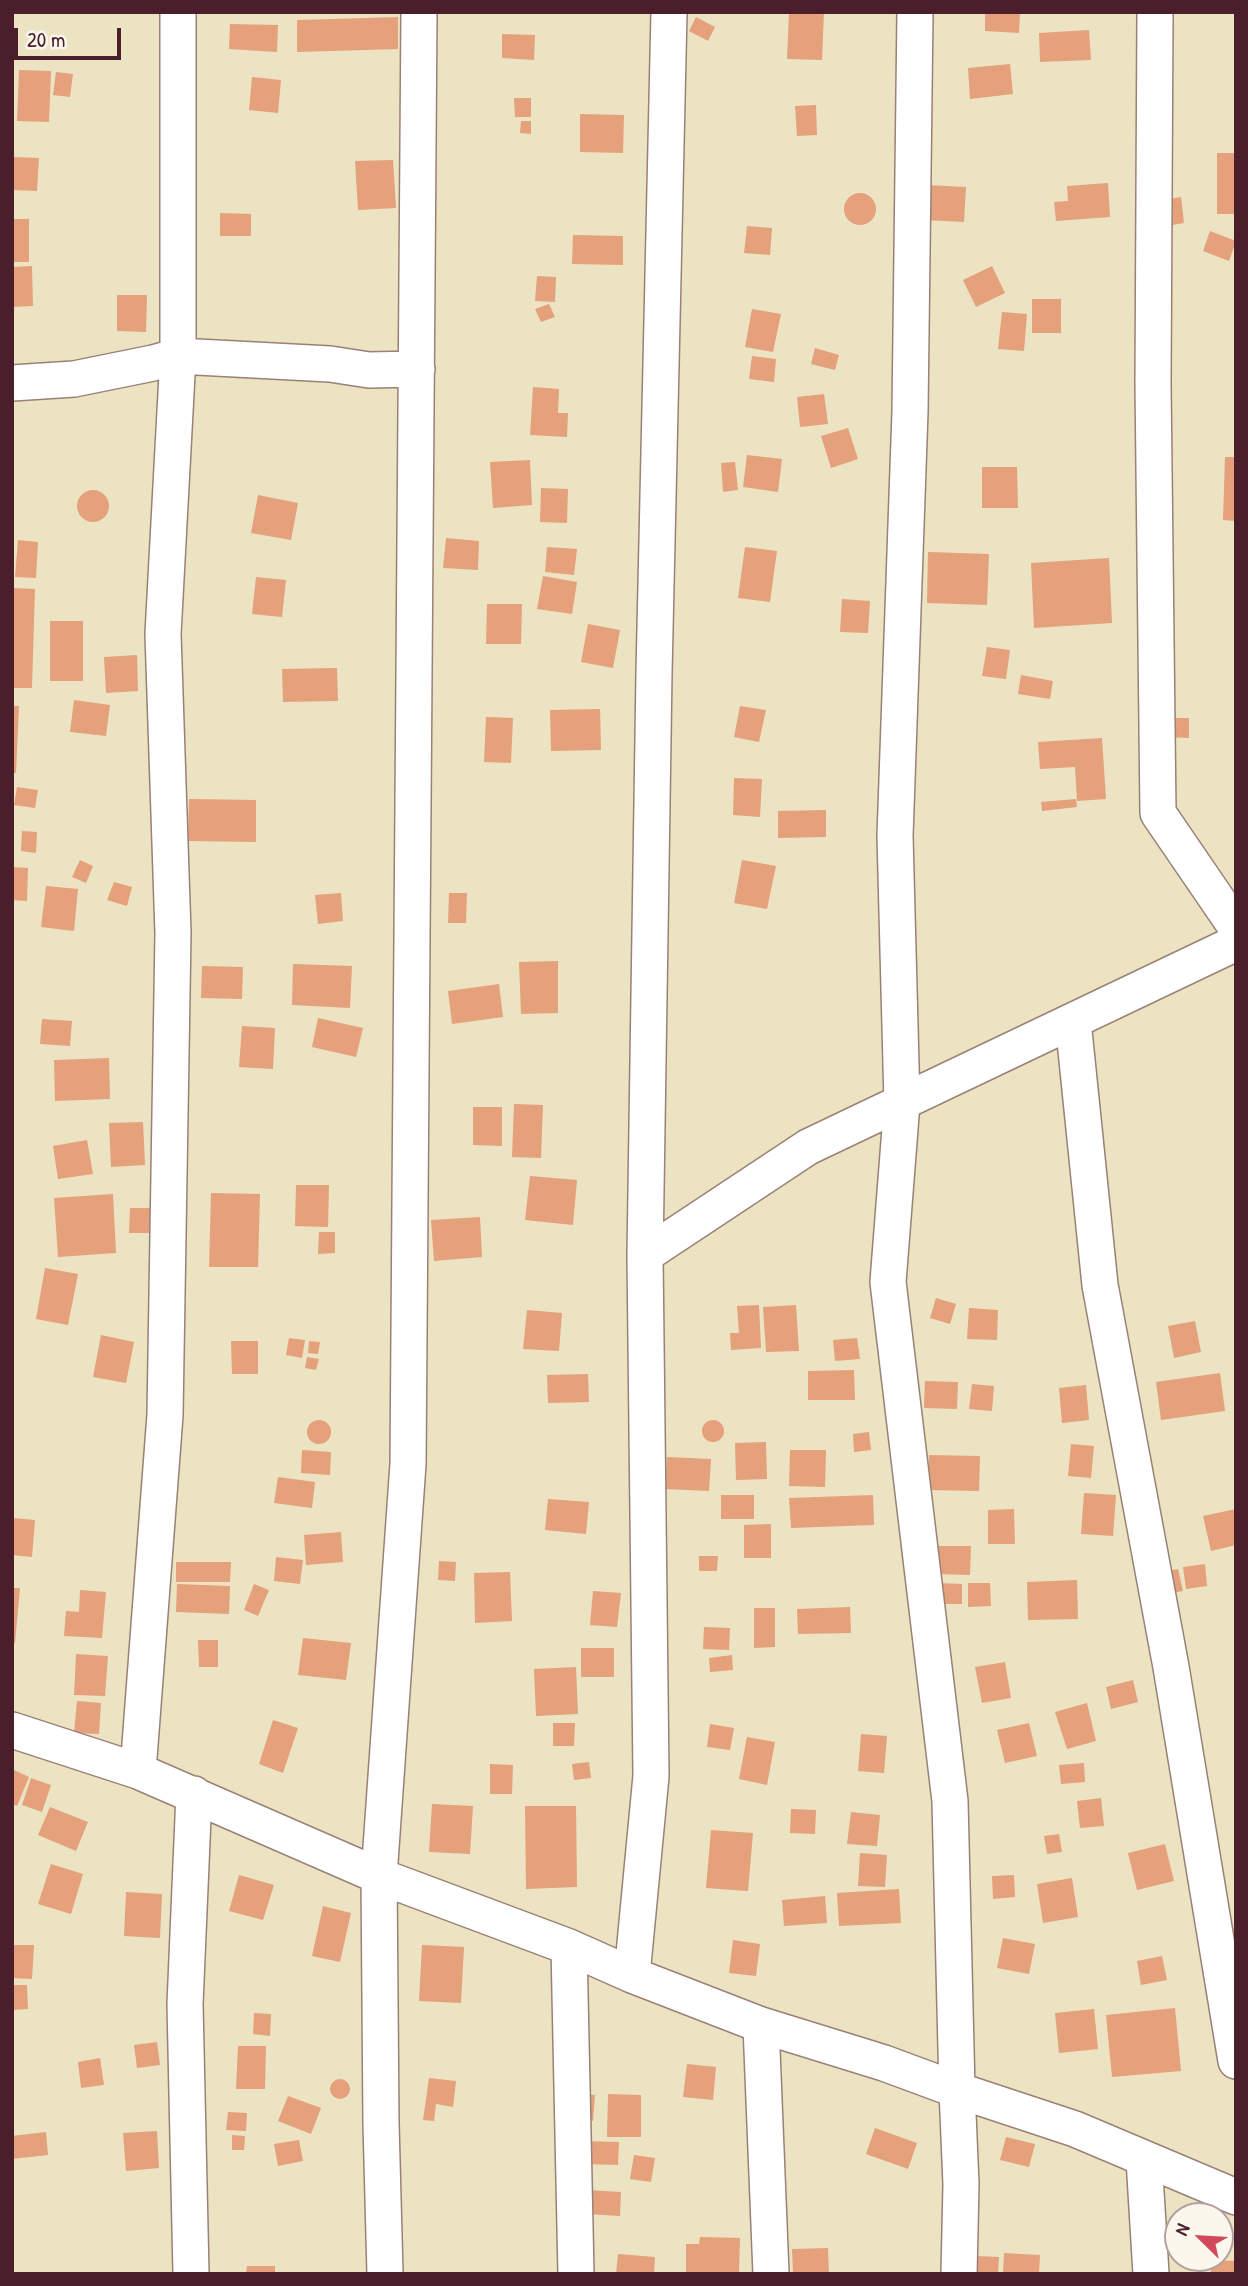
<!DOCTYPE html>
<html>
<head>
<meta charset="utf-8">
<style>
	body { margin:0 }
	#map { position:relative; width:1248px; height:2286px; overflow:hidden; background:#ebe3c2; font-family:"Patrick Hand",sans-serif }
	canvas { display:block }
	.frame { position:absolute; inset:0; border:14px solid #4a1f2b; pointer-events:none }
	.north { position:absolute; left:1164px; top:2202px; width:70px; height:70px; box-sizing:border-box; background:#fbf7ec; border:2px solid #b4a19f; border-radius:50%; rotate:294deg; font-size:19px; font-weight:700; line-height:28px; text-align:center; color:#4a1f2b }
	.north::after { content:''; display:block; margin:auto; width:24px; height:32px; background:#d1495b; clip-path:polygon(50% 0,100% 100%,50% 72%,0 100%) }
	.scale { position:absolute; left:14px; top:28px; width:107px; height:32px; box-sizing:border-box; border:4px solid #4a1f2b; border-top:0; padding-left:9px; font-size:21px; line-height:24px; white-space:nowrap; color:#4a1f2b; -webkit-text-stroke:5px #fbf7ec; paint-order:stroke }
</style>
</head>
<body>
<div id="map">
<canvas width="1248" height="2286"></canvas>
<div class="frame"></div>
<div class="north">N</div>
<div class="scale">20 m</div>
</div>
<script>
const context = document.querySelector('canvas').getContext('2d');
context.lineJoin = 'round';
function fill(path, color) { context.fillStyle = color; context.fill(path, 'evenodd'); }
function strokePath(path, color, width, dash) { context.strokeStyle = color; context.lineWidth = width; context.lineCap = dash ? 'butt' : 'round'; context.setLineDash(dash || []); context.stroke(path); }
fill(new Path2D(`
	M789 12H824L822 60 787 59Z
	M985 12H1020L1019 33 985 31Z
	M398 17V49L297 52V20Z
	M696 17 715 27 708 41 689 31Z
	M230 24 278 25 277 52 229 49Z
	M1089 30 1091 60 1040 62 1039 33Z
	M502 34 535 35 534 60 502 58Z
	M1010 64 1013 94 970 99 968 68Z
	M19 70 51 71 49 122 17 121Z
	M56 72 73 74 70 97 53 95Z
	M252 77 281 80 278 113 249 110Z
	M514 98H531V117H515Z
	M816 105 817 135 797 136 795 106Z
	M580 114 624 115 623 153 580 152Z
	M521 121H531V134L520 133Z
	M1217 153H1236V214H1217Z
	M12 157 39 158 37 191 12 190Z
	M393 160 396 208 358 210 355 161Z
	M1108 183 1110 217 1056 221 1054 202 1068 201 1067 186Z
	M927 185 966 187 964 222 925 220Z
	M844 209a16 16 0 1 1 32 0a16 16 0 1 1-32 0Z
	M1181 197 1184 223 1160 227 1157 201Z
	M220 213 251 214V236H220Z
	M12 219H29V262H12Z
	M747 226 772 228 770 255 744 253Z
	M1210 231 1236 241 1229 261 1203 251Z
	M573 235 623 236V265L572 264Z
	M32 266 33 306 12 307V267Z
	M992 266 1005 293 976 307 963 280Z
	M537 276 556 277 555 302 535 301Z
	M117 295H147L146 332 117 331Z
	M1032 299H1061V333H1032Z
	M549 304 555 317 541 322 535 309Z
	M752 309 781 314 773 352 745 347Z
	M1002 312 1027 314 1024 351 998 349Z
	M815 348 839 355 835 370 811 364Z
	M752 356 776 359 774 382 749 379Z
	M533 387 559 389 558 413H568L567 437 530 435Z
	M824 394 828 424 800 427 797 397Z
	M848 428 858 459 831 468 821 436Z
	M747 455 782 459 778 492 743 487Z
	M1225 457H1236V521L1223 520Z
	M530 460 532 505 493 508 490 462Z
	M735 462 738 490 723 492 721 463Z
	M982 467H1017L1018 508H982Z
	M541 488 568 489 567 523 540 522Z
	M77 506a16 16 0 1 1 32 0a16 16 0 1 1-32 0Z
	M258 495 298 503 291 540 251 533Z
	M446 538 479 541 478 570 443 568Z
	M18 540 38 542 36 578 15 577Z
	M547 547 577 549 574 575 545 572Z
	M745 547 777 551 770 602 738 598Z
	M928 552 989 554 987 605 927 603Z
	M1109 558 1112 623 1034 628 1031 563Z
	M543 576 577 582 572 614 537 609Z
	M256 577 286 580 282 617 252 614Z
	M12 588 35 589 32 688H12Z
	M842 599 870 601 868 633 840 632Z
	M487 604H522L521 644H486Z
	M50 621H83V681H50Z
	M588 624 620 630 613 668 581 662Z
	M987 647 1010 650 1006 679 982 676Z
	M137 655 138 691 106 693 104 657Z
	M337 668 338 701 283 702 282 669Z
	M1021 675 1053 681 1050 699 1018 694Z
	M74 700 110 705 106 736 70 732Z
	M12 706H19L16 773H12Z
	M740 706 766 710 759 742 734 737Z
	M600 709 601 750 551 751 550 710Z
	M486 717 513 718 511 763 484 762Z
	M1162 718H1189V738L1162 737Z
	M1102 738 1106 799 1077 801 1075 767 1040 769 1038 742Z
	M734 778 762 779 760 817 733 815Z
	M17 787 38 790 35 808 14 805Z
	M189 799 256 800V842L188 841Z
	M1076 799 1077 807 1042 811 1041 802Z
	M826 810V837L778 838V811Z
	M22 831 37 832 36 853 21 851Z
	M80 860 93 866 86 883 72 877Z
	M742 860 776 866 767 909 734 903Z
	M12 867 28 868 27 901 12 900Z
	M114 882 132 887 127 906 107 900Z
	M46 886 78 889 74 931 41 927Z
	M341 893 343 921 318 924 315 895Z
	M449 893H467L466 923H448Z
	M558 961V1013L521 1014 519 962Z
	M293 964 352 966 350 1008 292 1005Z
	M202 966 243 967 242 999 201 998Z
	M499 984 503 1017 452 1024 448 991Z
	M318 1018 363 1028 356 1057 312 1047Z
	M42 1019 72 1021 70 1046 40 1044Z
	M242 1026 275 1028 273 1069 239 1067Z
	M109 1058 110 1099 55 1101 54 1060Z
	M514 1104 543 1105 541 1158 512 1157Z
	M473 1107H502V1146L473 1145Z
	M143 1122 145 1165 111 1167 109 1123Z
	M87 1140 93 1174 58 1179 53 1146Z
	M530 1176 577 1180 573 1225 525 1220Z
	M296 1185H329L328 1227 295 1226Z
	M211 1193 260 1194 258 1267H209Z
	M113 1194 116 1253 58 1257 54 1198Z
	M130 1208H153L154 1233H129Z
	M480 1217 482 1257 434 1261 431 1220Z
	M319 1232H335V1253L318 1254Z
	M45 1268 78 1274 68 1325 36 1319Z
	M936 1298 956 1304 950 1324 930 1318Z
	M759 1305 761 1348 731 1350 730 1333H739L737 1306Z
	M796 1305 799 1351 766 1352 763 1307Z
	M969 1308 998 1310 997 1340 967 1339Z
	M527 1310 562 1313 559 1351 523 1349Z
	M1195 1321 1201 1352 1174 1358 1168 1326Z
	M101 1335 134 1342 126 1383 93 1377Z
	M289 1338 305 1340 302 1358 286 1355Z
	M857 1338 860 1359 835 1361 833 1340Z
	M231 1341H258V1374H232Z
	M309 1341 320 1342 318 1354 308 1353Z
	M307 1357 319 1359 316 1370 305 1368Z
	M854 1370 855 1400H808V1371Z
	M1220 1373 1225 1411 1161 1420 1156 1382Z
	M588 1374 589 1402 548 1403 547 1375Z
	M925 1381 958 1382 957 1409 924 1408Z
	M972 1384 994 1386 992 1411 969 1409Z
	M1086 1385 1089 1420 1062 1423 1059 1388Z
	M702 1431a11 11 0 1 1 22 0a11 11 0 1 1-22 0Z
	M307 1432a12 12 0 1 1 24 0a12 12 0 1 1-24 0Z
	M869 1432 871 1450 854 1452 853 1434Z
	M766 1442 767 1479 736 1480 735 1443Z
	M1071 1444 1094 1446 1091 1478 1068 1476Z
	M302 1450 331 1452 330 1475 301 1473Z
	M790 1450H826L825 1487 789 1486Z
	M929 1455 980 1456 979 1491 928 1490Z
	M667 1457 711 1459 709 1491 665 1489Z
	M278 1477 315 1482 312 1508 274 1503Z
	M1084 1493 1116 1495 1113 1536 1081 1534Z
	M721 1495H754V1519H721Z
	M873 1495 874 1525 791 1528 789 1498Z
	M548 1499 589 1502 586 1534 545 1530Z
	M1014 1509 1015 1544H988V1510Z
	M1236 1509V1545L1211 1551 1203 1516Z
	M12 1518 35 1520 32 1557 12 1555Z
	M771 1524V1558H744V1525Z
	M341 1532 343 1562 306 1565 304 1535Z
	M936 1546H971L970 1575 936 1574Z
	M699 1556H718L717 1571H699Z
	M276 1557 303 1560 300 1584 274 1581Z
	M439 1561 456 1562 455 1581 438 1580Z
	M176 1562H231L230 1582H176Z
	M1205 1564 1207 1586 1186 1589 1183 1567Z
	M1178 1569 1183 1591 1160 1595 1157 1573Z
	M510 1572 512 1621 475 1623 474 1573Z
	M1077 1580 1078 1619 1028 1620 1027 1582Z
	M938 1583 962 1584V1604H937Z
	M968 1583H990L991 1606 968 1607Z
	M177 1584 230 1586 229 1614 176 1612Z
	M254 1584 269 1590 258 1616 244 1610Z
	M12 1588H20L15 1643 12 1642Z
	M80 1590 106 1592 102 1638 64 1636 66 1611 79 1612Z
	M593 1591 621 1593 617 1627 590 1625Z
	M850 1607 851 1633 798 1634 797 1609Z
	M754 1608H775V1647L754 1648Z
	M704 1627 730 1628 729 1650 703 1649Z
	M303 1638 351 1643 346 1680 298 1675Z
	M198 1640H218V1667H199Z
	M581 1648H614V1677H581Z
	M76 1654 108 1656 105 1696 74 1695Z
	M732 1655 733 1670 710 1672 709 1658Z
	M1005 1662 1011 1698 982 1703 975 1667Z
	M576 1667 578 1714 536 1716 534 1669Z
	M1133 1680 1138 1702 1111 1709 1106 1687Z
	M77 1701 101 1703 99 1734 74 1733Z
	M1087 1703 1096 1741 1067 1749 1055 1712Z
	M273 1720 298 1728 283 1773 259 1764Z
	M553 1723H575L574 1746H553Z
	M1029 1723 1037 1756 1005 1763 997 1730Z
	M710 1724 734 1728 730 1750 707 1747Z
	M861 1734 887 1736 884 1773 858 1771Z
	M747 1737 775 1742 767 1785 739 1779Z
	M589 1762 591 1778 574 1780 572 1764Z
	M1084 1763 1085 1782 1061 1784 1059 1765Z
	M490 1764 513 1765 512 1794H490Z
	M14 1770 29 1777 17 1806 12 1804V1775Z
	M31 1778 51 1785 42 1812 22 1805Z
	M1101 1798 1104 1826 1080 1828 1077 1801Z
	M432 1804 473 1806 470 1854 429 1852Z
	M525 1806H576L577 1887 526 1889Z
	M50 1807 88 1822 76 1851 38 1835Z
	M791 1809 816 1810 815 1834 790 1833Z
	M851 1812 880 1815 877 1846 847 1844Z
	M711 1830 753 1833 748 1891 706 1888Z
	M1059 1834 1062 1852 1047 1854 1044 1836Z
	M1165 1844 1174 1881 1137 1890 1128 1853Z
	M860 1853 887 1855 885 1887 858 1886Z
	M51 1864 83 1874 71 1914 38 1904Z
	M239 1875 274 1885 263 1920 229 1911Z
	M1014 1875 1015 1897 993 1899 992 1876Z
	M1072 1878 1078 1917 1043 1923 1037 1884Z
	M899 1889 901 1923 839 1926 837 1893Z
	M126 1892 162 1894 160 1938 124 1936Z
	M825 1896 827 1923 784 1926 782 1900Z
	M323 1906 351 1913 340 1962 312 1956Z
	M1003 1938 1035 1944 1029 1974 997 1968Z
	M733 1940 760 1944 756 1976 729 1973Z
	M12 1945H34L32 1979 12 1978Z
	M422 1945 464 1947 461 2003 419 2001Z
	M1162 1956 1167 1980 1141 1985 1137 1961Z
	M12 1985H27L28 2009 12 2010Z
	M1175 2008 1181 2071 1112 2077 1106 2015Z
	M1094 2009 1098 2049 1059 2053 1055 2013Z
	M254 2013 271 2014 270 2036 253 2034Z
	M157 2042 160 2065 137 2068 134 2045Z
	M238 2046H266L265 2089H236Z
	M100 2058 104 2085 81 2088 78 2062Z
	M687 2064 716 2067 713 2100 683 2097Z
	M429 2078 456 2081 453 2107 436 2104 434 2121 423 2120Z
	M330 2089a10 10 0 1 1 20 0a10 10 0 1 1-20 0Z
	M582 2094 595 2095 593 2121 580 2119Z
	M608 2094 641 2095V2137H607Z
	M288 2096 321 2108 311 2134 278 2121Z
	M228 2112 247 2113 246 2131 226 2130Z
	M875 2128 917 2143 908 2169 866 2154Z
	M157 2131 159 2168 126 2171 123 2133Z
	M46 2132 48 2155 12 2159V2136Z
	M232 2135 245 2136 244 2150H232Z
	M1006 2137 1035 2144 1029 2167 1000 2160Z
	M299 2140 303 2161 278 2166 274 2144Z
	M583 2141 619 2142 618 2165 582 2164Z
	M634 2155 655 2158 651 2182 630 2179Z
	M587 2190 621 2192 620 2216 586 2214Z
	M700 2237 740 2238 739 2273 686 2272V2244H699Z
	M828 2248 829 2274H793L792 2249Z
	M1004 2253 1040 2255 1039 2274H1003Z
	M618 2254 655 2257 654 2274H616Z
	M976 2256 999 2257 998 2274H975Z
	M1211 2260 1236 2261V2274H1211Z
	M247 2266H275V2274H246Z`), '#e5a07c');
const minor = new Path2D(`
	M915 12 910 412 895 836 902 1103 888 1282 950 1801 957 2090 961 2184 959 2274
	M1155 12 1153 383 1158 813 1236 927
	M12 383 74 379 153 363 178 356 330 364 369 370 417 369
	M1073 1021 1100 1285 1171 1667 1236 2061
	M645 1255 808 1147 1236 943
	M12 1730 138 1771 379 1876 569 1947 632 1975 761 2025 884 2063 957 2090 1075 2129 1236 2197
	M138 1771 165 1415 173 933 163 634 178 356V12
	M569 1947 576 2274
	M632 1975 651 1776 645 1255 654 673 669 12
	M761 2025 771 2274
	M1144 2159 1151 2274
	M191 2274 185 2004 194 1794
	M385 2274 381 2123 379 1876 408 1464 419 12`);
strokePath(minor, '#9a8176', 38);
strokePath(minor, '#fff', 35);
</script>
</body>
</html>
